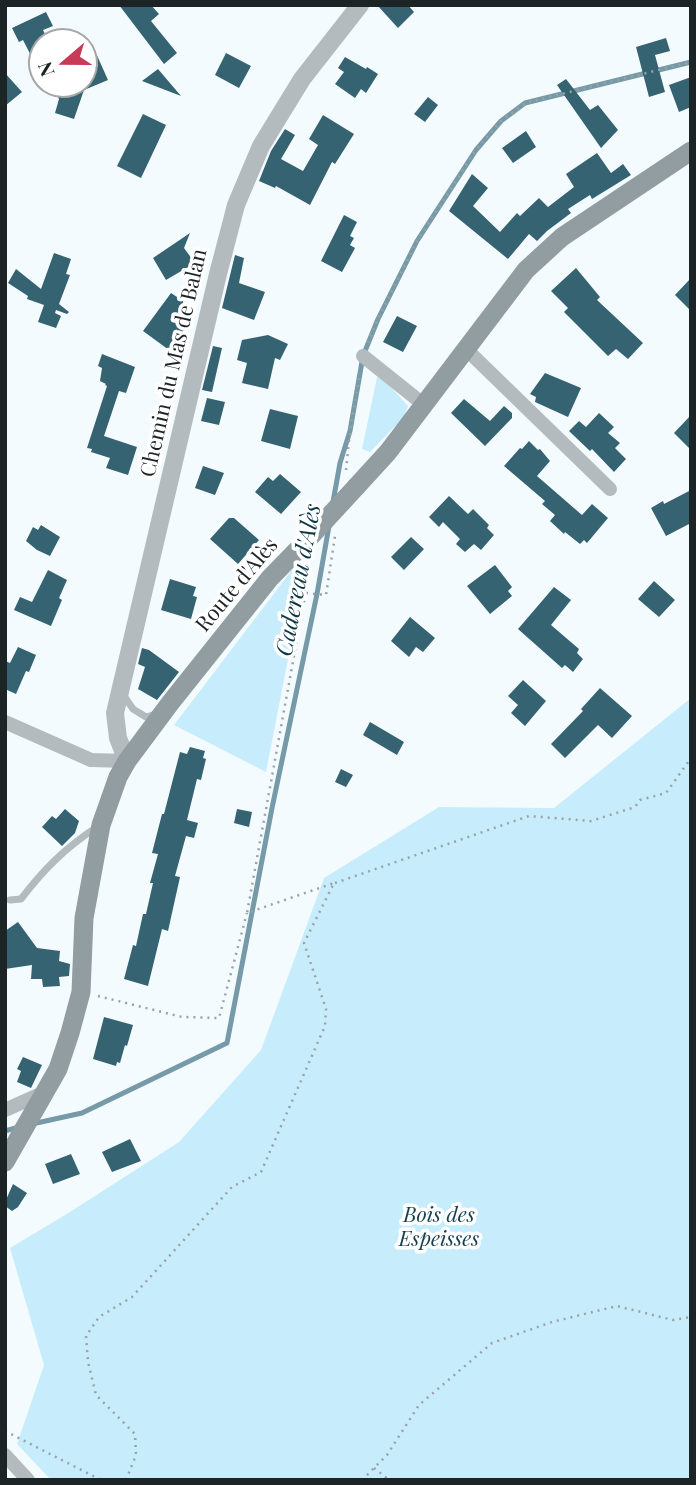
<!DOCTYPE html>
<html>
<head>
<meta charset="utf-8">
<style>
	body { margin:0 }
	#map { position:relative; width:696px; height:1485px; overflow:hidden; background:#f4fbfe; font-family:"Playfair Display",serif }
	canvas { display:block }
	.frame { position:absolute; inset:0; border:7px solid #1d2426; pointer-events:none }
	.north { position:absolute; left:28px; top:28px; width:70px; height:70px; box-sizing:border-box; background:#fff; border:2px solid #a5a7a8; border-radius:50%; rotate:250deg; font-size:19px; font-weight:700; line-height:28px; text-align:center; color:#1d2426 }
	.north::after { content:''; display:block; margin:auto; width:24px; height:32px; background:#c93958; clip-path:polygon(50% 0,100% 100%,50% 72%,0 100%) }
</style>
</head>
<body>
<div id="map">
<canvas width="696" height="1485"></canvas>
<div class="frame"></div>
<div class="north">N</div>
</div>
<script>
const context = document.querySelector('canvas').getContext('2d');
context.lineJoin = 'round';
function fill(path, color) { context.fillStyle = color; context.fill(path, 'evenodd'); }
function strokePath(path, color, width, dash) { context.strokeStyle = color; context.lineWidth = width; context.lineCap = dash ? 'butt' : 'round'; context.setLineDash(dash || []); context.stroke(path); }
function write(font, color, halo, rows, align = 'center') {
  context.font = font + ' "Playfair Display",serif'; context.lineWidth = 7; context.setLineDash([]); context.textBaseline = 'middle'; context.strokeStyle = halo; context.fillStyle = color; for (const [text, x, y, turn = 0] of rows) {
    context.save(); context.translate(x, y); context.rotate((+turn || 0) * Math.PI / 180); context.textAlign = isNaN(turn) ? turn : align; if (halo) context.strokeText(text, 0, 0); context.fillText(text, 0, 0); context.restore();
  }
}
fill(new Path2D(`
	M378 373 408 406 404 417 370 452 362 449Z
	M307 562 266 772 174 725 295 566Z
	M691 698V1480H51L17 1444 44 1365 10 1248 70 1212 179 1142 261 1050 324 878 439 807 554 808Z`), '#c7edfc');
strokePath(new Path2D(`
	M333 502 340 463 350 431 363 356 378 319 417 241 476 150 501 121 525 103 691 62
	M32 1124 82 1113 227 1043 272 808 317 594 329 526
	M5 1131 19 1127`), '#769aa7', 5);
fill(new Path2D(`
	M119 5H151L159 14 151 21 177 53 164 64Z
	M377 5H408L414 12 398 28Z
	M46 12 53 26 43 30 49 42H42V77L23 40 19 42 12 28Z
	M666 38 670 51 655 55 665 92 649 97 636 47Z
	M95 51 108 80 84 90 74 119 55 113 59 99 52 84H84V56Z
	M226 53 251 66 239 88 215 75Z
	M345 57 366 69 367 67 378 74 366 93 361 89 355 98 335 84 344 72 338 68Z
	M158 69 181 96 142 81Z
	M5 73 22 92 5 106Z
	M691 77V107L679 112 669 85Z
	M566 79 590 110 598 105 618 130 601 148 557 85Z
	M428 97 438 105 425 122 414 114Z
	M143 114 166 125 141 178 117 166Z
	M323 115 354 134 335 164 332 162 310 205 276 186 275 188 259 181 271 151 285 129 295 135 281 159 303 171 318 145 309 139Z
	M526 131 536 147 513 163 502 148Z
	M597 153 611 173 623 164 631 175 592 199 590 195 568 209 571 213 547 231 537 241 529 234 508 259 449 211 472 174 488 188 473 206 500 232 517 213 520 216 539 198 548 207 574 187 566 174Z
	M344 215 357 222 350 236 354 238 350 245 355 248 342 272 321 261Z
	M190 233 184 248 195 263 166 280 153 258Z
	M54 253 71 259 66 274 70 275 59 304 69 312 67 314 56 310 55 313 61 316 56 328 38 322 44 305 27 299 28 296 8 283 16 269 41 289Z
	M235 255 244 258 239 283 265 292 254 320 222 308Z
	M576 268 600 297 597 300 643 343 628 359 616 349 608 356 564 312 568 308 551 291Z
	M691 278V311L675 295Z
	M171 293 183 301V306L172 320 184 330 169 350 143 331Z
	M397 316 417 326 403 352 383 342Z
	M268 335 288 344 280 360 275 358 268 389 242 383 247 363 237 360 242 340Z
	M213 346 222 348 212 392 202 390Z
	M102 354 135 367 126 393 119 391 104 436 137 447 128 475 106 468 110 458 91 452 92 449 87 448 107 386 105 385 106 384 100 381 102 368 98 366Z
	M545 373 581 388 568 417 535 402 536 397 530 394Z
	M207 398 225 402 219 425 201 421Z
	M464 399 490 421 504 406 512 413V418L485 446 451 413Z
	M270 409 298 416 290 449 261 441Z
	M599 413 614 427 608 433 620 443 615 448 626 459 614 472 592 449 590 451 569 431 579 421 586 427Z
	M691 415V450L674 433Z
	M529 441 538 450 540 449 550 461 537 476 582 515 592 504 608 518 587 543 584 540 580 544 565 532 564 534 550 521 555 515 542 504 545 501 504 466 520 448 522 449Z
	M203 466 224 473 215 495 195 488Z
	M280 474 301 492 281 514 255 492 268 477 273 481Z
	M691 490V523L666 536 651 508 663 501 664 504Z
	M449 496 468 514 473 509 489 525 487 528 494 535 481 550 474 544 465 552 456 544 460 539 443 522 439 527 429 517Z
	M229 518H234L259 540 238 564 210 539Z
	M41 525 60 537 50 556 37 550 26 541 33 527 38 530Z
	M411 537 424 549 404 570 391 557Z
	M495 565 512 587 508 591 512 596 490 614 467 586Z
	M48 570 67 580 59 598 62 600 51 626 14 610 20 597 32 602Z
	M170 579 196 587 193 596 197 597 191 619 161 610Z
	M654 581 675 600 659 617 638 599Z
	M554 587 571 600 551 625 579 649 577 653 583 659 573 672 565 665 562 668 518 629Z
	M410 617 435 638 423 652 416 647 409 657 391 641Z
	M18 647 36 655 29 672 26 671 16 694 5 689V661L10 663Z
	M142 648 149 650 179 672 157 700 138 689 145 667 138 664Z
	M523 680 546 701 525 726 511 713 518 705 508 696Z
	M600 688 632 716 612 738 598 725 565 758 551 744 583 711 581 709Z
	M370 722 404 742 397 755 363 735Z
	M190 747 205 751 203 758 206 759 201 780 197 779 187 820 198 823 194 838 186 836 175 876 180 877 168 931 162 929 148 986 124 979 133 945 136 946 143 914H146L153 883H150L158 854 152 853 162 814H164L180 752 187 754Z
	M341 769 353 775 346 787 335 782Z
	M65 809 79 821 75 833 62 846 42 827 52 816 56 819Z
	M237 809 252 812 249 827 234 823Z
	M18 922 37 948 60 951 59 961 70 964 69 976 59 977 60 986 43 987 42 979H31L32 965 5 969V931Z
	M104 1017 133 1025 127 1046 125 1045 120 1063 117 1062 116 1066 93 1059Z
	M23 1057 42 1065 31 1088 17 1082 21 1071 17 1069Z
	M130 1139 141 1161 112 1172 102 1152Z
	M71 1154 80 1174 53 1184 45 1164Z
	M13 1184 27 1193 18 1207 12 1211 5 1206V1202Z`), '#356372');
strokePath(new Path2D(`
	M368 343 378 319 417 241 476 150 501 121 525 103 691 62
	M346 470 350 431 360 373
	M306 593 326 595 335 536
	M335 883 529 816 591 821 635 807 640 800 666 793 691 758
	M98 996 182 1017 219 1018 247 913
	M5 1431 101 1480
	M374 1468 389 1480
	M126 1480 136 1455 135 1434 96 1395 88 1362 86 1336 99 1317 132 1297 232 1187 261 1172 325 1026 326 1009 304 943 334 883 247 913 311 563
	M362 1480 387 1455 419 1405 492 1343 552 1322 617 1306 673 1320 691 1317`), '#9ba2a5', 2.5, [2, 5]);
strokePath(new Path2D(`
	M122 693 133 709 146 717 156 714
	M10 900 21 899C44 869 65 848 97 827`), '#b3bbbe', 7);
strokePath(new Path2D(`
	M466 349 610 489
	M363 356 423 404
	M5 722 91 760 127 761
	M5 1110 43 1093
	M5 1455 28 1480`), '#b3bbbe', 14);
strokePath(new Path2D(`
	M127 761 118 738 115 713 218 274 236 205 261 146 302 79 360 5`), '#b3bbbe', 18);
strokePath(new Path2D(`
	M356 487 388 452 526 270 562 237 691 151
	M5 1162 58 1069 70 1033 81 992 84 918 101 825 118 777 127 761 171 702 270 578 309 538`), '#919da1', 19);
strokePath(new Path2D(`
	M309 538 356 487`), '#919da1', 19);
write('21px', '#1d2426', '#fff', [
	["Chemin du Mas de Balan",174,363,-77],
	["Route d'Alès",237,585,-50]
]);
write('italic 21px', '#153f4d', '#fff', [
	["Bois des",439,1215],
	["Espeisses",439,1239]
]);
write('italic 23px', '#0c3745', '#fff', [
	["Cadereau d'Alès",299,580,-79]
]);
</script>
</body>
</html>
